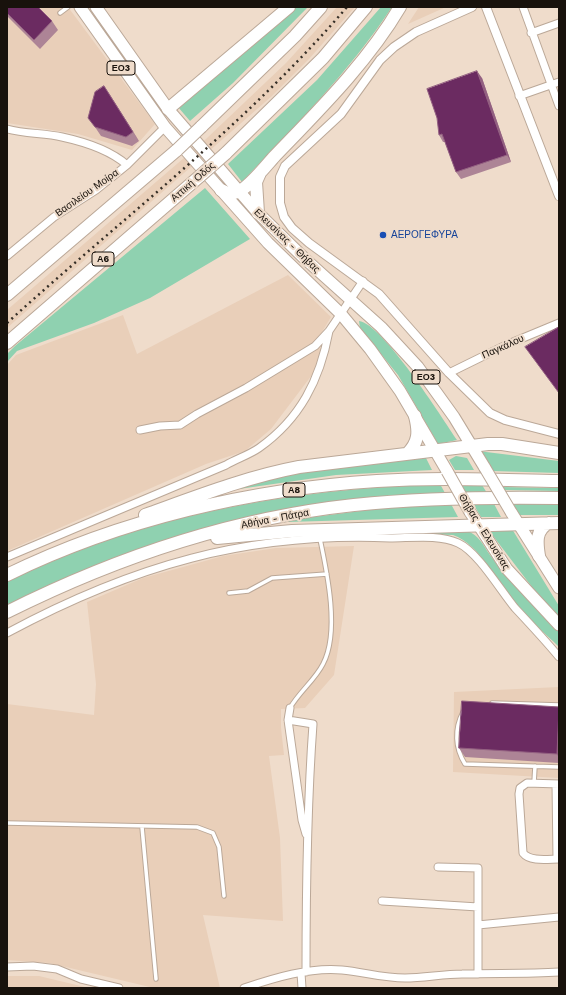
<!DOCTYPE html>
<html>
<head>
<meta charset="utf-8">
<style>
	body { margin:0 }
	#map { position:relative; width:566px; height:995px; overflow:hidden; background:#efdccb; font-family:"Work Sans",sans-serif }
	canvas { display:block }
	.frame { position:absolute; inset:0; border:8px solid #18120c; pointer-events:none }
</style>
</head>
<body>
<div id="map">
<canvas width="566" height="995"></canvas>
<div class="frame"></div>
</div>
<script>
const context = document.querySelector('canvas').getContext('2d');
context.lineJoin = 'round';
function fill(path, color) { context.fillStyle = color; context.fill(path, 'evenodd'); }
function strokePath(path, color, width, dash) { context.strokeStyle = color; context.lineWidth = width; context.lineCap = dash ? 'butt' : 'round'; context.setLineDash(dash || []); context.stroke(path); }
function write(font, color, halo, rows, align = 'center') {
  context.font = font + ' "Work Sans",sans-serif'; context.lineWidth = 4; context.setLineDash([]); context.textBaseline = 'middle'; context.strokeStyle = halo; context.fillStyle = color; for (const [text, x, y, turn = 0] of rows) {
    context.save(); context.translate(x, y); context.rotate((+turn || 0) * Math.PI / 180); context.textAlign = isNaN(turn) ? turn : align; if (halo) context.strokeText(text, 0, 0); context.fillText(text, 0, 0); context.restore();
  }
}
fill(new Path2D(`
	M7 7H68L155 124 132 150 78 134 7 123Z
	M337 7H355L309 59 272 96 7 328V310L206 139 286 63Z
	M419 7H446L408 24Z
	M288 275 331 317 319 337 321 350 315 371 271 429 245 451 206 464 7 551V365L16 355 123 315 137 354Z
	M354 546 334 675 305 708 281 709V728L284 755 269 756 280 838 283 921 203 915 220 988H154L49 963 7 960V704L94 715 96 684 87 602 143 578 223 556 276 548Z
	M559 687V778L453 772 454 692Z
	M7 976H39L89 988H7Z`), '#e9cfb9');
fill(new Path2D(`
	M296 7H308L233 83 190 121 178 107Z
	M381 7H392C349 72 295 126 242 182L228 164 317 80Z
	M205 188 250 239 150 298 94 323 17 351 7 362V354L15 346Z
	M359 321C382 323 443 419 457 440L438 444 398 375 360 328Z
	M478 451 559 461V473L492 471Z
	M425 456 432 470 336 475 232 490 274 475Z
	M456 456 467 458 474 470H455L449 460Z
	M440 484 445 493 406 495 144 548 87 569 7 606V581C141 515 291 489 440 484Z
	M461 485H482L487 493H466Z
	M501 487 559 488V491L503 490Z
	M472 502H493L501 517H481Z
	M510 502 559 504V515H518Z
	M451 504 458 517 287 522 290 520 376 509Z
	M512 529 559 606V617L532 587 490 532Z
	M467 531C479 535 483 545 490 555 510 583 536 605 559 630V647C545 633 528 620 516 604 497 583 480 544 453 535L362 532Z`), '#8fd1b0');
const service = new Path2D(`
	M60 13 68 7
	M229 593 248 591 272 578 327 574
	M492 703 559 705
	M290 708C299 692 315 680 323 664 340 632 327 572 320 539
	M463 712C454 729 455 748 465 764L559 767
	M534 783 535 766
	M7 823 197 827 213 833 219 847 224 896
	M142 827 156 979`);
const minor = new Path2D(`
	M523 7 559 106
	M531 33 559 23
	M519 96 559 82
	M7 129C25 134 44 133 62 137 85 142 110 150 127 165
	M7 256 54 217 96 190 127 165 165 127
	M449 373 506 345 559 323
	M140 430 160 426 180 425 197 414 246 388 315 346 329 331 363 281
	M7 557 226 465C236 459 249 455 259 448 300 419 320 380 329 331
	M7 633C132 566 247 532 390 538 411 538 439 534 458 543 478 552 500 590 515 608 530 624 545 640 559 657
	M290 708 288 720 313 724C307 806 306 889 306 972
	M288 720 302 820 306 834
	M556 784 557 859
	M559 784 527 783 520 788 519 794 523 853C530 862 548 859 559 859
	M438 867 478 868V974
	M382 901 478 907
	M478 925 559 917
	M7 967 33 966 57 969 81 979 119 988
	M301 973 302 988
	M244 988C274 978 309 967 342 970 363 972 383 978 405 978 424 978 443 974 462 974 495 973 527 974 559 972`);
const tertiary = new Path2D(`
	M472 7 416 32 394 47 380 60 341 114 285 166 280 177V203L284 217 292 228 309 243 379 294 449 373 490 413 505 420 559 434
	M486 7 559 196`);
const primary = new Path2D(`
	M80 7 165 127 268 243 341 314 370 349 400 391 447 471
	M96 7 168 109 258 213 304 258 381 327 418 367 454 417 485 468
	M470 512 507 569 559 625
	M511 512 559 588`);
const motorway = new Path2D(`
	M168 109 289 7
	M201 127 295 36 321 7
	M225 154 323 58 366 7
	M221 190C226 193 232 194 238 192 249 187 265 167 273 158 318 111 367 63 400 7
	M258 213 256 182 260 173
	M7 295 177 150
	M7 343 200 176
	M407 454C419 442 419 432 415 416
	M145 515C195 497 246 477 299 467L488 444H502L559 453
	M217 538 292 531 559 523
	M539 556C537 543 535 530 549 523
	M7 575C121 519 252 489 377 481 438 477 499 480 559 481
	M7 612C115 558 233 518 354 505 422 498 491 497 559 498`);
strokePath(service, '#bba898', 5.5);
strokePath(minor, '#bba898', 9);
strokePath(tertiary, '#bba898', 10);
strokePath(primary, '#bba898', 13);
strokePath(motorway, '#bba898', 14);
strokePath(service, '#fff', 3.5);
strokePath(minor, '#fff', 7);
strokePath(tertiary, '#fff', 8);
strokePath(primary, '#fff', 11);
strokePath(motorway, '#fff', 12);
strokePath(new Path2D(`
	M7 323C121 219 246 125 347 7`), '#362f27', 2.5, [2, 4]);
const primaryBridge = new Path2D(`
	M485 468 511 512
	M447 471 470 512`);
const motorwayBridge = new Path2D(`
	M177 150 201 127
	M200 176 225 154`);
strokePath(primaryBridge, '#bba898', 13, []);
strokePath(motorwayBridge, '#bba898', 14, []);
strokePath(primaryBridge, '#fff', 11);
strokePath(motorwayBridge, '#fff', 12);
fill(new Path2D(`
	M7 7 52 21 58 30 40 49 7 16Z
	M482 78 511 162 461 179 456 172 445 142H443L439 135Z
	M104 86 139 141 132 146 101 136 95 127Z
	M559 707V763L465 757 459 748Z`), '#ad8496');
fill(new Path2D(`
	M477 71 482 78 511 162 507 155Z
	M104 86 110 95 139 141 133 132Z
	M559 714V758L557 754Z`), '#936081');
const building = new Path2D(`
	M7 7H38L52 21 34 40 7 13Z
	M477 71 507 155 456 172 442 134 439 135 437 118 427 89Z
	M104 86 133 132 126 137 95 127 88 118 95 92Z
	M559 327V393L525 347Z
	M462 701 559 707 557 754 459 748Z`);
fill(building, '#6b2b61');
strokePath(building, '#936081', 1);
for (const [x, y, r, color] of [
	[383,235,4,"#1a4fb4"]
]) { const dot = new Path2D(); dot.arc(x, y, r, 0, 2 * Math.PI); context.fillStyle = color; context.fill(dot); strokePath(dot, '#efdccb', 1.5); }
for (const [x, y, w] of [
	[121,68,28],
	[103,259,22],
	[426,377,28],
	[294,490,22]
]) { const box = new Path2D(); box.roundRect(x - w / 2, y - 7, w, 14, 3); context.fillStyle = '#efdccb'; context.fill(box); strokePath(box, '#18120c', 1); }
write('bold 9px', '#18120c', null, [
	["ΕΟ3",121,68],
	["Α6",103,259],
	["ΕΟ3",426,377],
	["Α8",294,490]
]);
write('10px', '#18120c', '#efdccb', [
	["Αττική Οδός",193,182,-41],
	["Βασιλείου Μοίρα",87,193,-35],
	["Ελευσίνας - Θήβας",287,241,44],
	["Παγκάλου",503,347,-24],
	["Αθήνα - Πάτρα",275,519,-11],
	["Θήβας - Ελευσίνας",484,532,58]
]);
write('10px', '#164399', '#efdccb', [
	["ΑΕΡΟΓΕΦΥΡΑ",391,235]
], 'left');
</script>
</body>
</html>
